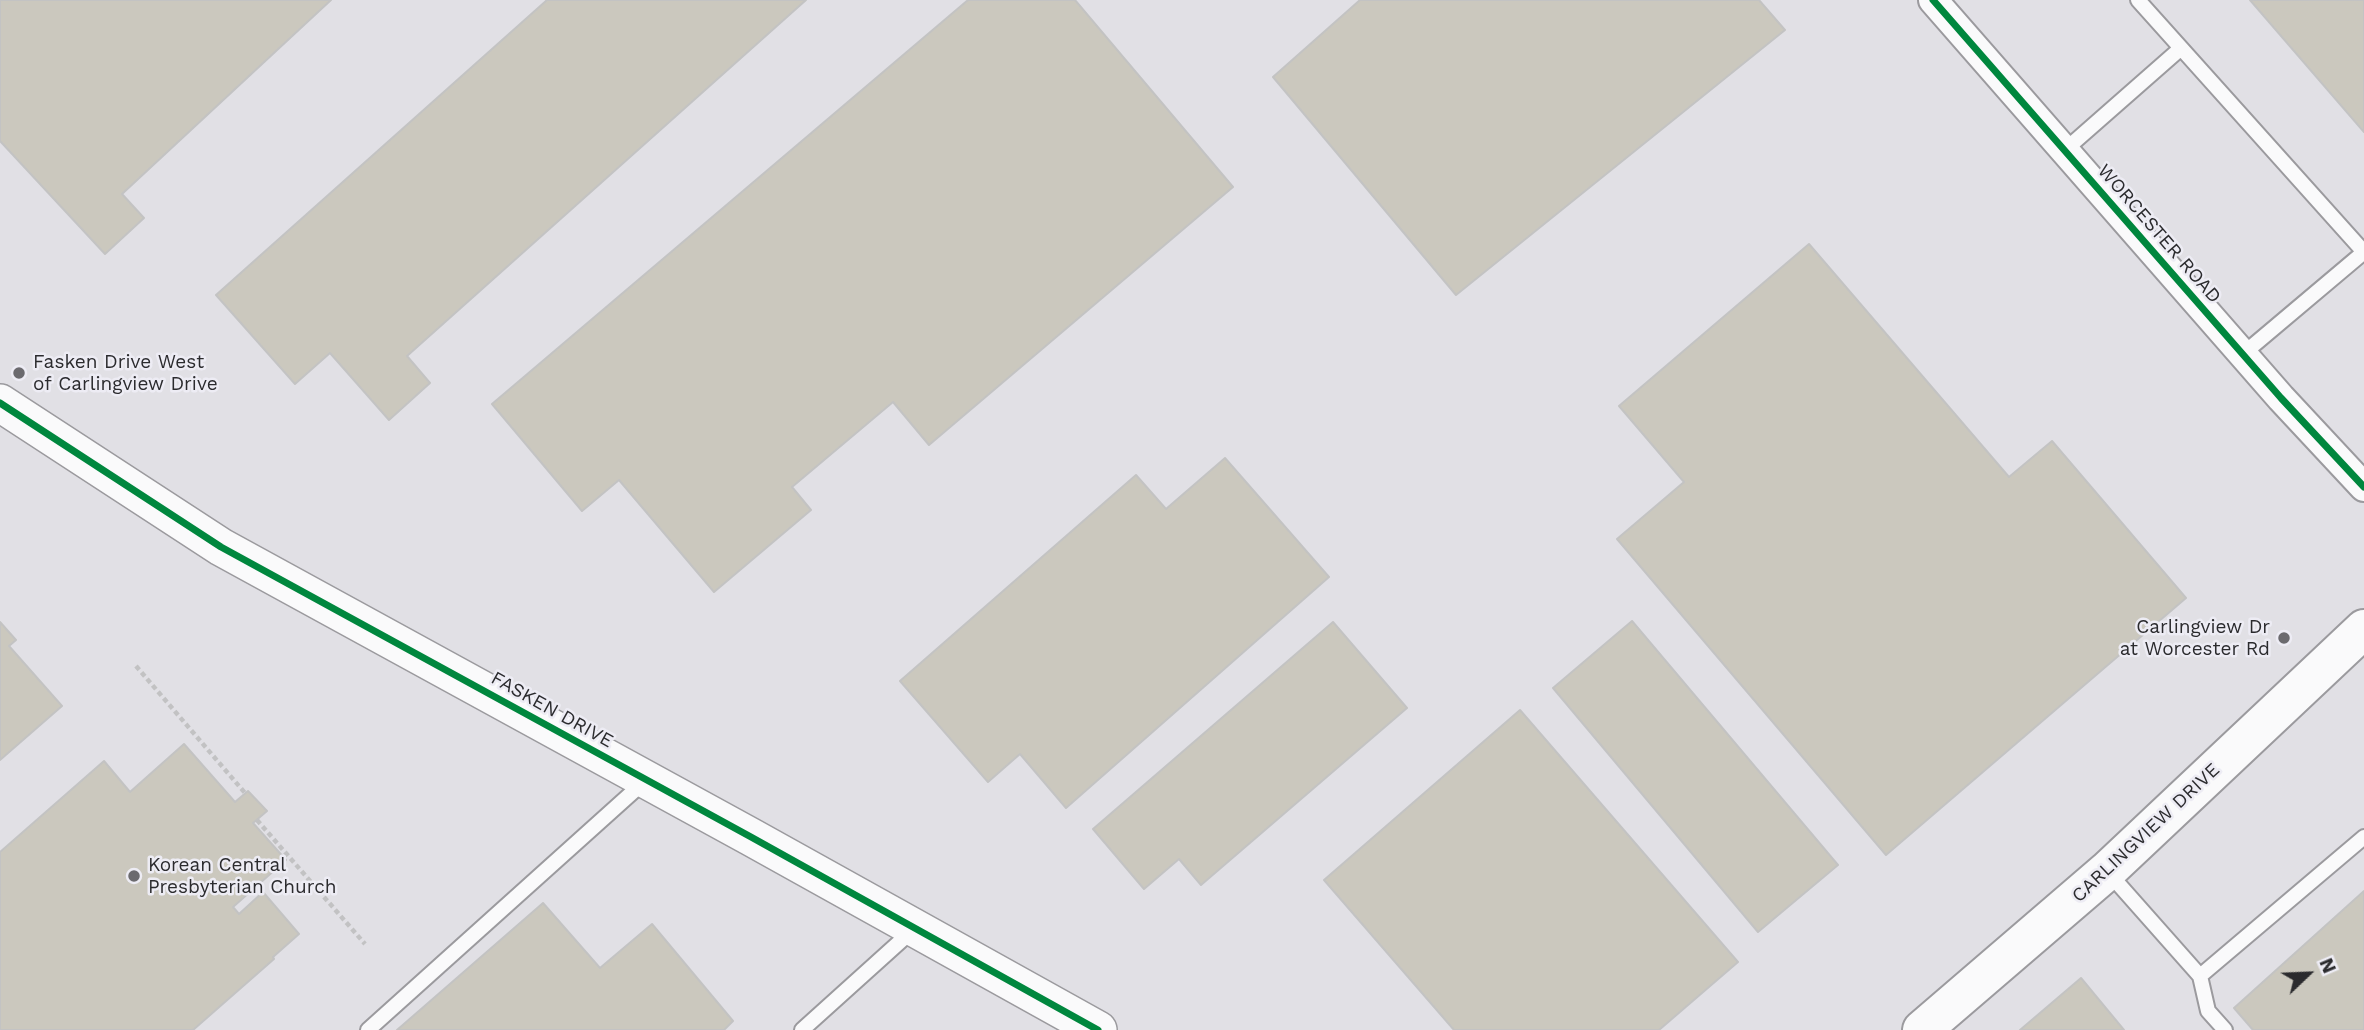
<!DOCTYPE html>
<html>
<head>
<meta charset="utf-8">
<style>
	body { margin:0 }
	#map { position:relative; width:2364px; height:1030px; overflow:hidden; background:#e1e0e5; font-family:"Work Sans",sans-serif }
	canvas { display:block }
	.north { position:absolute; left:2273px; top:939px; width:70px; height:70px; -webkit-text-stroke:5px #edecf4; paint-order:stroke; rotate:67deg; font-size:19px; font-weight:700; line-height:28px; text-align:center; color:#2b2b2e }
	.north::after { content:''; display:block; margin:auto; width:24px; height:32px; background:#2b2b2e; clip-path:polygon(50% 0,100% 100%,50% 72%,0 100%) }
</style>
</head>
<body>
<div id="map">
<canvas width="2364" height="1030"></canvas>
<div class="north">N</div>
</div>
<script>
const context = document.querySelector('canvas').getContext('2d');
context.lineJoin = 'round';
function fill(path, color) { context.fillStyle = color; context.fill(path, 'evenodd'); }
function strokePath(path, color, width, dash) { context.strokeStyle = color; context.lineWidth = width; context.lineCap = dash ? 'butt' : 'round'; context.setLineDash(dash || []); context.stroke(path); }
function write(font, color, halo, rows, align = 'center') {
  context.font = font + ' "Work Sans",sans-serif'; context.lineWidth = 5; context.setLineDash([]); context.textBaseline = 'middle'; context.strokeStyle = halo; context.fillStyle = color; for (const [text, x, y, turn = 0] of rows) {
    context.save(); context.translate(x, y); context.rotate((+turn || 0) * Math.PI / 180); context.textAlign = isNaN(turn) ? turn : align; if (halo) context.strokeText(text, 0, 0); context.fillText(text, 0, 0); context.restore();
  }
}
const building = new Path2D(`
	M0 0H331L122 194 144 218 105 254 0 141Z
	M547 0H806L407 356 430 383 389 420 330 353 295 384 216 295Z
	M968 0H1075L1233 187 929 445 893 402 792 487 811 510 714 592 619 480 582 511 492 404Z
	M1360 0H1759L1785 30 1456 295 1273 77Z
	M2250 0H2364V132Z
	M1809 244 2009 477 2052 441 2186 598 1886 855 1617 539 1684 482 1619 406Z
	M1225 458 1329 577 1066 808 1020 754 988 782 900 681 1136 475 1166 509Z
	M1632 621 1838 865 1758 932 1553 688Z
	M0 622 16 640 9 646 62 706 0 760Z
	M1333 622 1407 708 1201 885 1179 859 1144 889 1093 829Z
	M1520 710 1738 962 1659 1030H1454L1324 880Z
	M184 744 235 802 248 791 267 811 253 823 286 860 233 907 239 914 263 892 299 934 273 957 274 959 193 1030H0V852L104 761 130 792Z
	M2364 891V1030H2253L2234 1008Z
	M543 903 600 968 652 924 733 1021 724 1030H397Z
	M2081 978 2124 1030H2020Z`);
fill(building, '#cbc8be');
strokePath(building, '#c3c3c3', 2);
const service = new Path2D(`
	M2138 0 2364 252
	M2065 150 2180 49
	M2243 354 2364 252
	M2107 871 2200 976 2208 1011 2225 1030
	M2200 976 2364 837
	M368 1030 645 781
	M802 1030 914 929`);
const minor = new Path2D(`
	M1933 0 2281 398 2364 487`);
const tertiary = new Path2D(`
	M0 403 221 547 751 837 1098 1030`);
const secondary = new Path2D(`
	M1922 1030 2107 871 2364 629`);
strokePath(service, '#9b9a9e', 18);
strokePath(minor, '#9b9a9e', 32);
strokePath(tertiary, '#9b9a9e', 40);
strokePath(secondary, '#9b9a9e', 42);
strokePath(new Path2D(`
	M136 666 245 793
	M257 820 365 944`), '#c2c2c3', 4.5, [5, 3.5]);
strokePath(service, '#fafafb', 14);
strokePath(minor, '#fafafb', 28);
strokePath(tertiary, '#fafafb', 37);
strokePath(secondary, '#fafafb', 38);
strokePath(new Path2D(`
	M1933 0 2281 398 2364 487
	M0 403 221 547 751 837 1098 1030`), '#00873e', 7);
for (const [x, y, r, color] of [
	[19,373,7,"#6b6a6e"],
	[2284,638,7,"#6b6a6e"],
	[134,876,7,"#6b6a6e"]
]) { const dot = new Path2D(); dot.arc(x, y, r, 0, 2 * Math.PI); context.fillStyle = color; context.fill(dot); strokePath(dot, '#edecf4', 2.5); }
write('19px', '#2b2b2e', '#edecf4', [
	["WORCESTER ROAD",2159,234,49],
	["FASKEN DRIVE",552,710,29],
	["CARLINGVIEW DRIVE",2146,833,-43]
]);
write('19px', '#2b2b2e', '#edecf4', [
	["Fasken Drive West",33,362],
	["of Carlingview Drive",33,384],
	["Carlingview Dr",2270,627,"right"],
	["at Worcester Rd",2270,649,"right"],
	["Korean Central",148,865],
	["Presbyterian Church",148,887]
], 'left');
</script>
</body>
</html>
